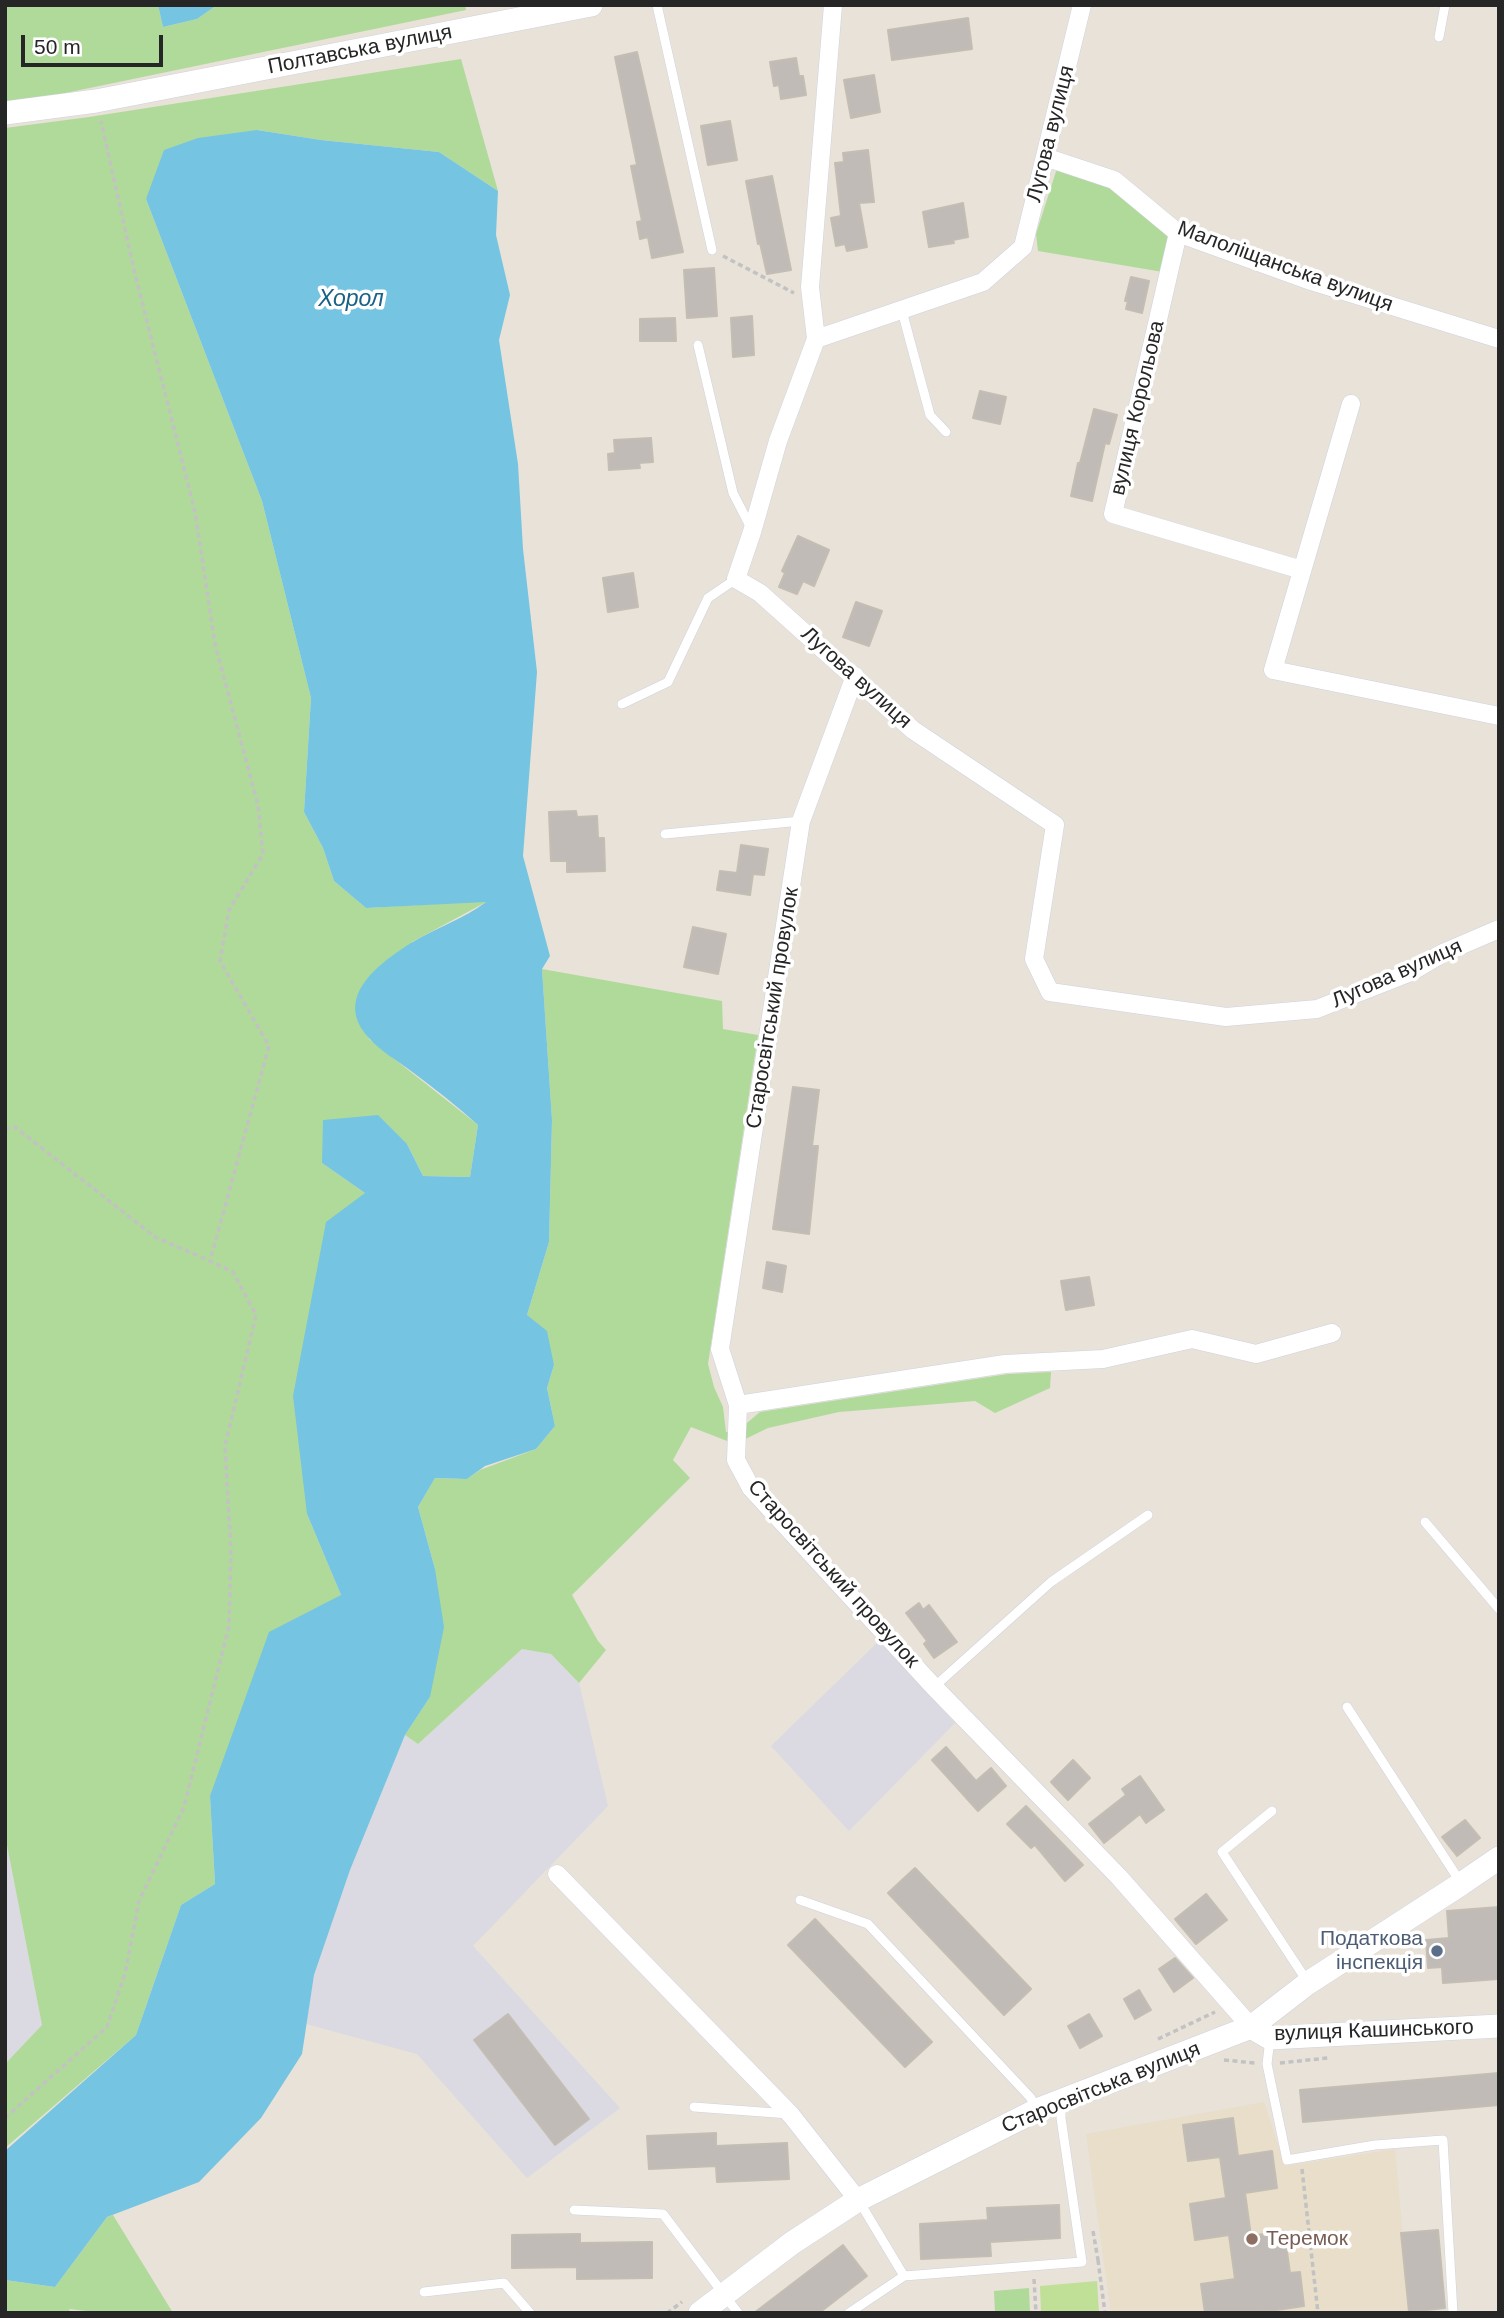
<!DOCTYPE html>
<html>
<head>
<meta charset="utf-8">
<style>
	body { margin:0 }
	#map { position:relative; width:1504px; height:2318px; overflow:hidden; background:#e8e2d9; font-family:Helvetica,sans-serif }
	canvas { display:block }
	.frame { position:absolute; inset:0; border:7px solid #262626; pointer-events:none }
	.scale { position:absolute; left:21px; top:35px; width:142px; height:32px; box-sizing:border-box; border:4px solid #262626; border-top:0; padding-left:9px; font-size:21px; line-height:24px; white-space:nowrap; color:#262626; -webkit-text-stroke:5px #fff; paint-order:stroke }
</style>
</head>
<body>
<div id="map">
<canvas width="1504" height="2318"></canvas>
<div class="frame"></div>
<div class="scale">50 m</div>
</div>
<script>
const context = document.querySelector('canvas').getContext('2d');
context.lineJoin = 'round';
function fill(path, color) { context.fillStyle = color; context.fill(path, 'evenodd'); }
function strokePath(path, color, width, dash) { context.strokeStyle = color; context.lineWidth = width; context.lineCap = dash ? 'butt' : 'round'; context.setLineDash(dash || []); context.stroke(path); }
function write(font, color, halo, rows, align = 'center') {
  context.font = font + ' Helvetica,sans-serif'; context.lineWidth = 7; context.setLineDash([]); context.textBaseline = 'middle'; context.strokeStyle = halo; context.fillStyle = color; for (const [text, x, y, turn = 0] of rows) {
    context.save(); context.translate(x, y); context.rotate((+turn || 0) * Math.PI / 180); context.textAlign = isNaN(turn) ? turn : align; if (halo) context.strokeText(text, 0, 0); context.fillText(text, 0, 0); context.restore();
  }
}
fill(new Path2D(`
	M879 1641 955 1723 849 1831 771 1746Z
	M522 1649 551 1654 579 1683 608 1806 473 1946 620 2108 527 2178 417 2054 306 2024 314 1975 350 1870 405 1735 418 1744Z
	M5 1835 42 2025 5 2064Z`), '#dbd9e1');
fill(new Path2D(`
	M1264 2102 1285 2166 1395 2149 1410 2313H1111L1086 2134Z`), '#e8deca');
fill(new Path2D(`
	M5 5H158L163 27 197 19 217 5H465L466 10 51 96 5 102Z
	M461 59 498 191 439 152 321 140 257 130 146 199 262 501 311 698 304 812 323 848 334 881 366 908 488 901 412 942 369 1039 478 1125 470 1177 423 1176 407 1144 322 1163 365 1193 307 1514 341 1595 210 1796 215 1884 181 1905 136 2035 5 2148V2064L42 2025 5 1835V128L89 117Z
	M1059 162 1114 180 1178 233 1169 273 1038 251 1036 234Z
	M542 969 722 1001 723 1029 758 1035 708 1364 714 1387 723 1407 726 1432 735 1433 760 1412 1008 1374 1051 1372 1050 1388 995 1413 975 1401 839 1412 768 1428 735 1444 691 1427 673 1460 690 1478 572 1595 598 1641 606 1650 579 1683 551 1654 522 1649 418 1744 405 1735 430 1697 435 1569 418 1507 435 1478 467 1479 480 1470 536 1449 555 1426 547 1388 554 1365 527 1315 549 1242 552 1120Z
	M113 2215 173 2313H103L69 2309 71 2313H5V2280L55 2287 107 2217Z
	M1029 2288 1030 2313H995L994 2291Z`), '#b0da9a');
fill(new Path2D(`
	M1097 2281 1099 2313H1041L1040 2286Z`), '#c1e097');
fill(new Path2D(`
	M158 5H217L197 19 163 27Z
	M257 130 321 140 439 152 498 191 496 235 510 295 499 340 518 464 523 549 537 672 523 856 550 956 542 969 552 1120 549 1242 527 1315 547 1331 554 1365 547 1388 555 1426 536 1449 485 1466 467 1479 435 1478 418 1507 435 1569 444 1627 430 1697 405 1735 350 1870 314 1975 302 2054 261 2118 199 2182 107 2217 55 2287 5 2280V2151L136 2035 181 1905 215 1884 210 1796 269 1632 341 1595 307 1514 293 1396 326 1222 365 1193 322 1163 323 1120 378 1115 407 1144 423 1176 470 1177 478 1125C457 1106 434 1088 411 1071 398 1061 380 1051 369 1038 332 998 378 964 411 943 435 928 464 919 486 902L366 908 334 881 323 848 304 812 311 698 262 501 146 199 164 150 198 138Z`), '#75c4e1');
const building = new Path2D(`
	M968 18 972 49 892 60 888 30Z
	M637 52 683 252 652 258 648 237 640 239 637 222 642 221 631 166 637 165 615 57Z
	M796 58 799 76H803L806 95 781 99 779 85 774 86 770 62Z
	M874 75 880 112 851 118 844 80Z
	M730 121 737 160 708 165 701 126Z
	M868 150 874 202 859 203 867 247 847 251 845 244 836 246 831 218 841 216 835 163 844 162 843 153Z
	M772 176 791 270 767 274 760 243 758 244 746 181Z
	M963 203 968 237 953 240 954 243 929 247 923 212Z
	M714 268 717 316 687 318 684 270Z
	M1131 277 1149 281 1142 313 1126 309 1128 301H1125Z
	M752 316 754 355 733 357 731 318Z
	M675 318 676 341H640V319Z
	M980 391 1006 397 1000 424 973 418Z
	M1094 409 1117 415 1109 444 1105 443 1092 501 1071 496 1078 463H1080Z
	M651 438 653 462 639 463 640 468 609 470 608 454 615 453 614 440Z
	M798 536 829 550 814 586 803 581 797 594 779 587 785 573 782 571Z
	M633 573 638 607 608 612 603 578Z
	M856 602 882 611 869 646 843 637Z
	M576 811 577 817 597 816 598 838H604L605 871 567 872V861H551L549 812Z
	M741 845 768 849 764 875 753 874 750 895 717 890 720 871 737 873Z
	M693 927 726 934 718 974 684 967Z
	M793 1087 819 1090 812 1146H818L809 1234 773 1229Z
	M767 1262 786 1266 782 1292 763 1288Z
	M1089 1277 1094 1305 1066 1310 1061 1281Z
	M919 1603 923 1610 929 1605 957 1642 934 1658 924 1644 927 1641 906 1613Z
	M946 1747 976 1781 991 1768 1006 1786 978 1811 932 1760Z
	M1073 1760 1090 1778 1068 1800 1051 1782Z
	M1140 1776 1164 1810 1146 1823 1140 1814 1104 1843 1089 1824 1126 1795 1122 1789Z
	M1026 1806 1083 1865 1065 1881 1035 1845 1031 1848 1007 1824Z
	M1465 1820 1480 1838 1457 1856 1442 1837Z
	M915 1868 1031 1989 1004 2015 888 1893Z
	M1206 1894 1227 1920 1196 1944 1175 1919Z
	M1499 1907V1979L1443 1983 1442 1967 1428 1968 1426 1940 1449 1938 1447 1911Z
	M815 1919 932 2042 905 2067 788 1945Z
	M1175 1958 1193 1978 1174 1992 1159 1969Z
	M1139 1990 1151 2010 1135 2019 1124 1999Z
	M508 2014 589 2119 555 2145 474 2040Z
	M1089 2014 1102 2036 1080 2048 1068 2026Z
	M1499 2073V2105L1303 2122 1300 2090Z
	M1233 2118 1238 2156 1272 2151 1277 2188 1245 2193 1251 2236 1284 2231 1290 2273 1300 2272 1304 2306 1263 2312 1262 2310 1244 2313H1205L1201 2284 1235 2279 1229 2235 1195 2240 1190 2204 1226 2198 1220 2157 1188 2161 1183 2125Z
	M716 2133V2146L787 2143 789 2179 717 2182 716 2166 649 2169 647 2136Z
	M1059 2205 1060 2238 990 2242 991 2256 921 2259 920 2224 988 2220 987 2208Z
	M1438 2230 1445 2308 1409 2312 1401 2233Z
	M580 2234V2243L652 2242V2278L577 2279V2267L512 2268V2235Z
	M843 2245 867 2276 819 2313H754Z`);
fill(building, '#c0bbb6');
strokePath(building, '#c3bdb3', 2);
const service = new Path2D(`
	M657 5 712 250
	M1439 37 1445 5
	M902 311 930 415 946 432
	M698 345 733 493 752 530
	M622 704 668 682 708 598 736 579
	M665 834 801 821
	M1425 1522 1499 1609
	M934 1687 1051 1582 1148 1515
	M1347 1707 1461 1883
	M1272 1811 1222 1852 1307 1981
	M800 1900 868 1924 1030 2097 1037 2108
	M1270 2039 1267 2064 1287 2160 1375 2145 1443 2140 1453 2313
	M694 2107 789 2114
	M859 2201 904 2276 1082 2262 1061 2118V2103
	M574 2210 663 2214 738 2313
	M424 2292 504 2283 530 2313
	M849 2313 904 2276`);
const minor = new Path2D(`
	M833 5 810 287 816 339 778 441 752 532 736 579 760 593 913 730 1055 825 1034 959 1050 992 1226 1017 1317 1009 1411 972 1443 953 1499 929
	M1045 157 1114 180 1178 233 1311 281 1499 339
	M1178 233 1113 514 1302 570
	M816 339 983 282 1023 247 1082 5
	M1351 404 1273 670 1499 716
	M855 676 801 821 720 1349 738 1405 736 1460 751 1488 934 1687 1119 1877 1251 2027
	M738 1405 1005 1364 1103 1359 1192 1339 1256 1354 1332 1333
	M557 1874 791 2115 858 2200`);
const tertiary = new Path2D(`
	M5 113 96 101 591 5
	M1251 2027 1270 2038 1499 2026
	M700 2313 792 2243 858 2200 1037 2110 1251 2027 1308 1983 1461 1884 1499 1858`);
strokePath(service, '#cfd2de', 10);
strokePath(minor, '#cfd2de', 19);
strokePath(tertiary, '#cfd2de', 24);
strokePath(new Path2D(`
	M723 256 794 293
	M5 1129 15 1127 155 1237 210 1261
	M1158 2039 1215 2012
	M1224 2060 1255 2063
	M1280 2063 1328 2058
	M5 2118 107 2027 125 1974 139 1901 184 1807 229 1626 231 1552 225 1446 256 1315 233 1272 210 1261 269 1046 220 961 229 910 263 854 258 805 215 644 195 512 135 274 101 121
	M1302 2169 1318 2313
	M1093 2231 1098 2260
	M1098 2260 1105 2313
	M1034 2279 1036 2313
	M667 2313 682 2302`), '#c2c2c2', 3.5, [5, 3.5]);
strokePath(service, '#fff', 9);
strokePath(minor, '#fff', 18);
strokePath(tertiary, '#fff', 23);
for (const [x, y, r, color] of [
	[1437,1951,7,"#5c6f8a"],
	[1252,2239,7,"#8d6e63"]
]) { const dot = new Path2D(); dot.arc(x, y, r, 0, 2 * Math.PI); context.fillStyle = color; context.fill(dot); strokePath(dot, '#fff', 2.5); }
write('21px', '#262626', '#fff', [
	["Полтавська вулиця",360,50,-11],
	["Лугова вулиця",1051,134,-76],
	["Малоліщанська вулиця",1285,267,20],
	["вулиця Корольова",1138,408,-77],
	["Лугова вулиця",856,678,42],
	["Лугова вулиця",1397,974,-24],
	["Старосвітський провулок",773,1008,-81],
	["Старосвітський провулок",833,1574,48],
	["вулиця Кашинського",1374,2031,-2],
	["Старосвітська вулиця",1101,2088,-22]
]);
write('21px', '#4e5e75', '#fff', [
	["Податкова",1423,1939],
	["інспекція",1423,1963]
], 'right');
write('21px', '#785e54', '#fff', [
	["Теремок",1266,2239]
], 'left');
write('italic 23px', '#1a6187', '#fff', [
	["Хорол",351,300]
]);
</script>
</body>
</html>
